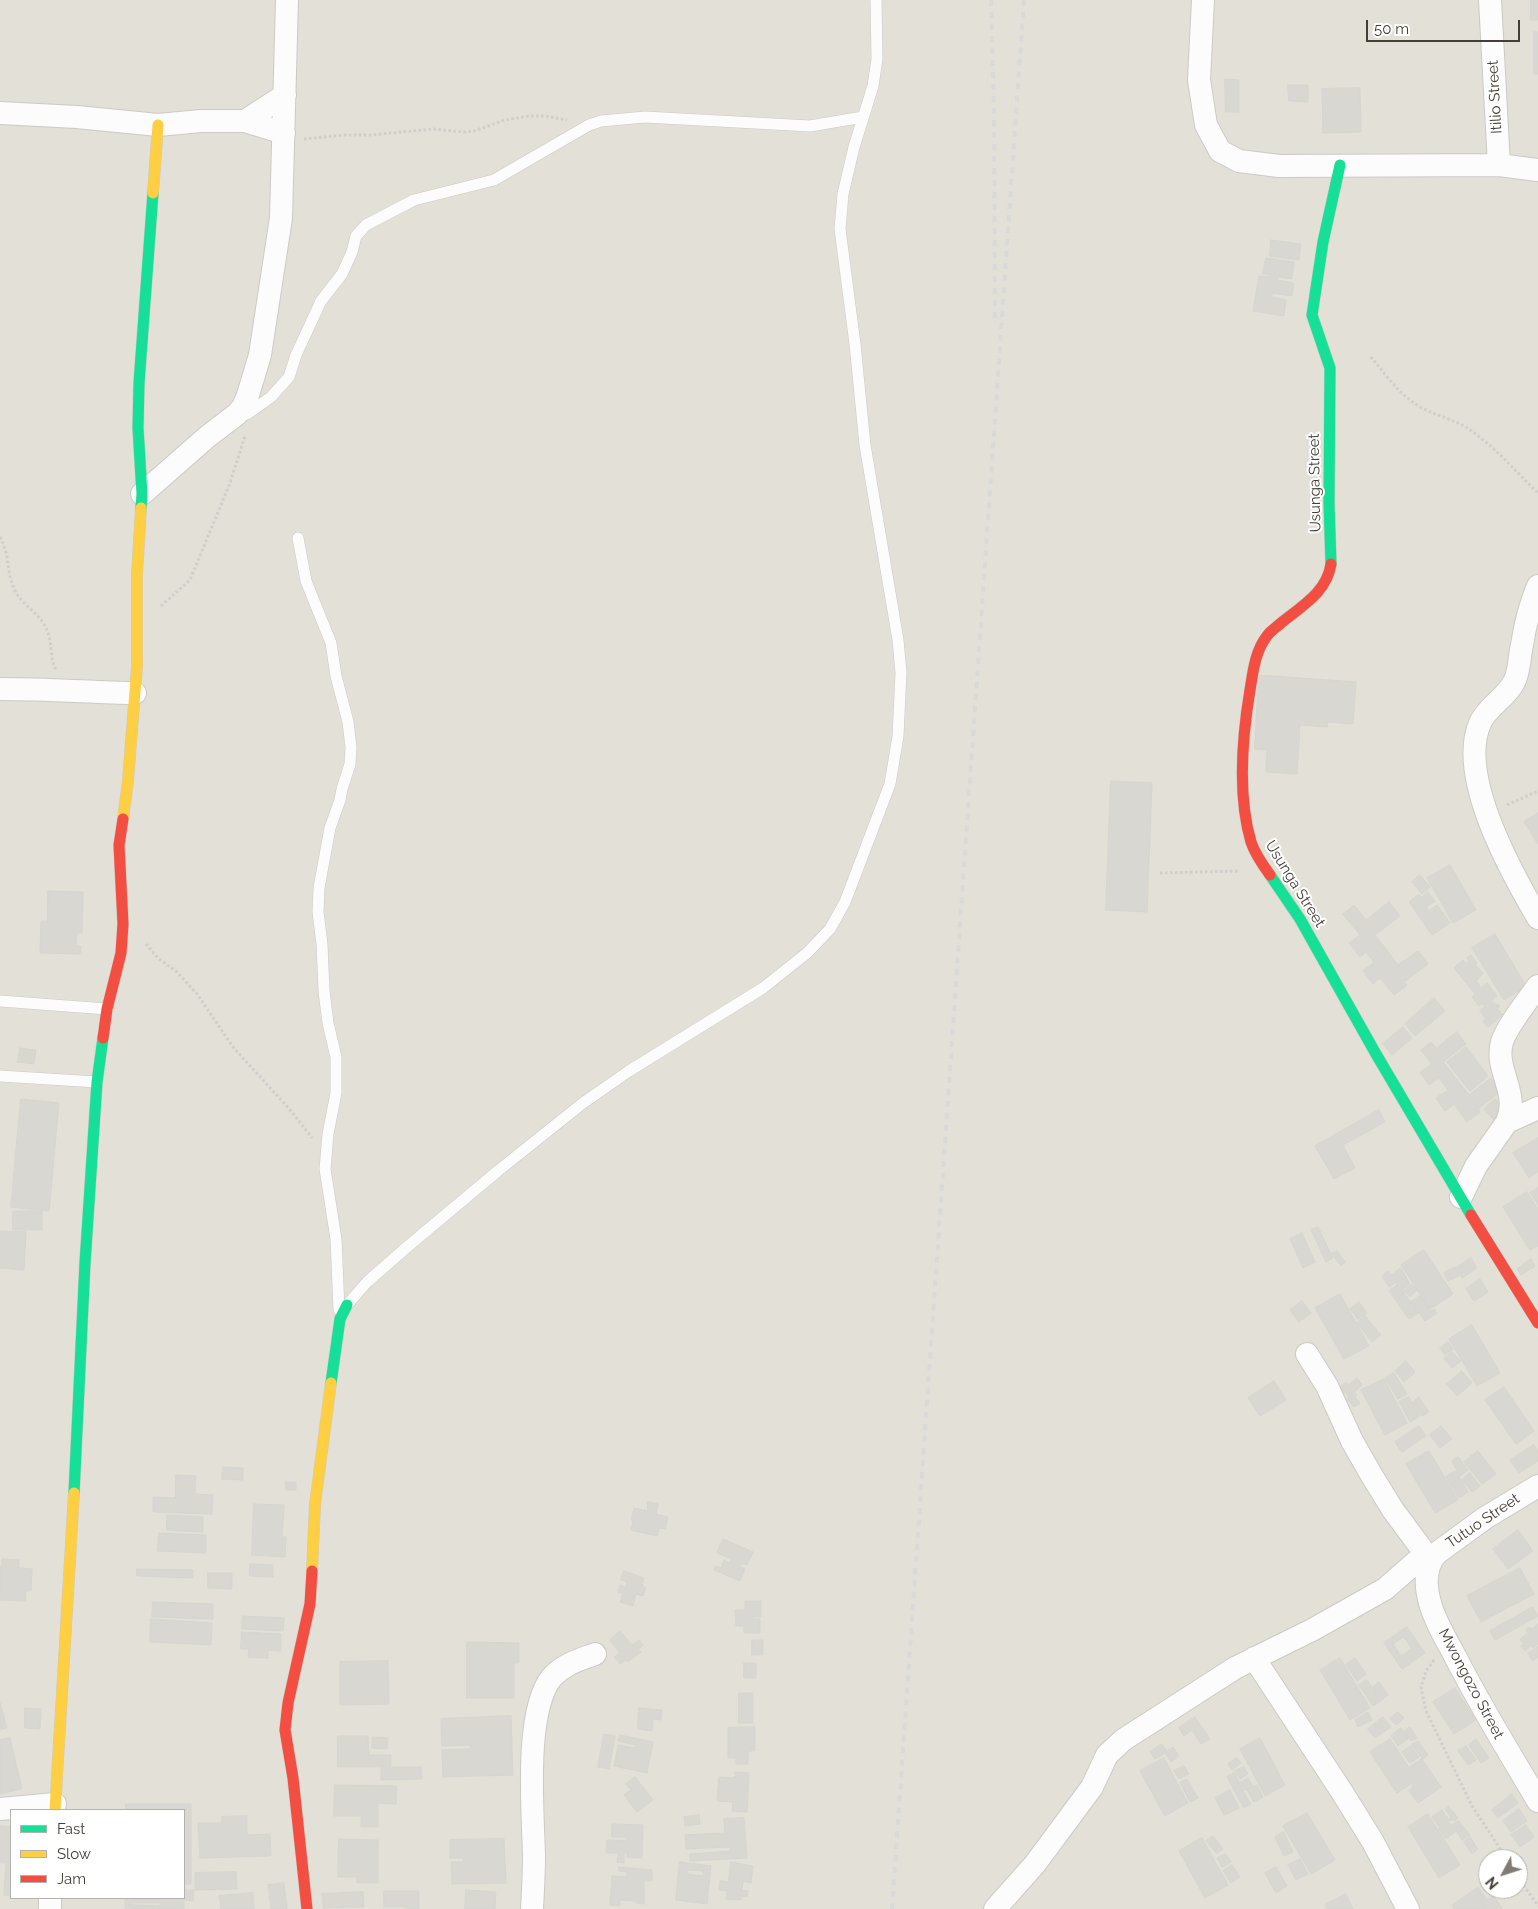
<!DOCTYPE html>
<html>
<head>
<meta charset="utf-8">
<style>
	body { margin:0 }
	#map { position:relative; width:1538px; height:1909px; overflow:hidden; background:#efeee9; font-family:Raleway,sans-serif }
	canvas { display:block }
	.legend { position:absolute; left:10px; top:1809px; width:175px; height:90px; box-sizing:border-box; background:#fff; border:1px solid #b4b2af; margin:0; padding:6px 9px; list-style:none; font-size:15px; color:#443f36 }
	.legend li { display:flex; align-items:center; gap:10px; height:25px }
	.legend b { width:25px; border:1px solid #b4b2af }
	.north { position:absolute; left:1478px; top:1849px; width:50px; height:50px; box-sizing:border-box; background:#fff; border:1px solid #b4b2af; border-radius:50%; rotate:230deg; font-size:14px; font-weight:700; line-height:20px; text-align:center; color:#443f36 }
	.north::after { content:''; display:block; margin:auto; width:18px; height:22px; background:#807c75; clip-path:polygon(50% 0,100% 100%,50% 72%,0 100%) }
	.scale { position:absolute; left:1366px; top:20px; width:154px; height:22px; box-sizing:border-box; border:2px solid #443f36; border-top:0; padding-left:6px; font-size:15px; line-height:18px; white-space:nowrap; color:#443f36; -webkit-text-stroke:4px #fff; paint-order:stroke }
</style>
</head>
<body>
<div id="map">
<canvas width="1538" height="1909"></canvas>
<ul class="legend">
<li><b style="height:6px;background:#16e098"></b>Fast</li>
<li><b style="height:6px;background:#ffcf43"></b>Slow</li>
<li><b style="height:6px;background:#f24e42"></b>Jam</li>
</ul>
<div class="north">N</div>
<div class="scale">50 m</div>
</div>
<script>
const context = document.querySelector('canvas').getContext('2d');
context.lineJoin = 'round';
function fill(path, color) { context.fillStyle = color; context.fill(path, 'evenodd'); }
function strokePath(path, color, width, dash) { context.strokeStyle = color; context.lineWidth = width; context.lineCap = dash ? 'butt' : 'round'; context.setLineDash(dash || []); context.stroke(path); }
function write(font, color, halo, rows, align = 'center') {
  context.font = font + ' Raleway,sans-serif'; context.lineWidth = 4; context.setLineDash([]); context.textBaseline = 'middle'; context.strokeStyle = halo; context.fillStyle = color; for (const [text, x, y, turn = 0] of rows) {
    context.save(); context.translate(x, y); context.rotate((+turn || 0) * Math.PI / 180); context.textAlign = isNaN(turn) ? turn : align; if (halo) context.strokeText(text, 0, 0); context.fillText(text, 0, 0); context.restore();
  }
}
fill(new Path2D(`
	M0 0H1538V1909H0ZM11 1810H184V1898H11ZM1488 1859H1518V1889H1488Z`), '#e3e0d7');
const building = new Path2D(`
	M1531 0H1538V20H1531Z
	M1534 32H1538V74H1534Z
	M1225 79 1239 80V112H1226Z
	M1288 85H1308V102L1289 101Z
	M1360 88 1361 132 1323 133 1322 89Z
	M1271 240 1301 244 1299 260 1270 256Z
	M1266 258 1294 262 1292 279 1278 277V280L1294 283 1292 296 1272 293V297L1286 300 1284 316 1253 311 1259 276 1271 277V275L1263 274Z
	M1259 675 1356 682 1353 724 1328 722 1327 727 1300 725 1297 774 1266 772 1267 750 1255 749Z
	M1111 781 1152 783 1147 912 1106 910Z
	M1538 813V844L1524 822Z
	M1450 865 1476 910 1453 923 1427 878Z
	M1420 875 1430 887 1422 894 1412 882Z
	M48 891 83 892 82 933H77L76 946H81L80 954 40 953 41 921H47Z
	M1428 892 1435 901 1426 907 1429 911 1437 905 1450 923 1432 935 1409 902 1419 894 1421 898Z
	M1389 902 1400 916 1375 935 1398 965 1418 951 1428 964 1404 982 1407 985 1394 995 1380 978 1373 984 1363 971 1374 962 1366 952 1360 957 1349 943 1360 935 1343 914 1354 905 1366 920Z
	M1495 934 1526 986 1504 1000 1472 948Z
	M1471 955 1477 963 1475 964 1483 974 1476 981 1481 988 1487 983 1497 996 1484 1006 1482 1003 1479 1006 1472 997 1475 994 1454 968 1463 960 1466 964 1469 961 1467 958Z
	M1434 998 1445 1011 1415 1036 1405 1024Z
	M1492 1002 1500 1006 1497 1008 1506 1019 1504 1020 1501 1016 1488 1027 1483 1021 1486 1019 1480 1011Z
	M1403 1027 1412 1038 1392 1055 1383 1044Z
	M1457 1032 1466 1044 1443 1062 1469 1095 1491 1078 1501 1091 1478 1109 1480 1112 1467 1122 1454 1104 1445 1111 1436 1098 1448 1090 1439 1078 1429 1085 1420 1072 1432 1064 1421 1050 1431 1042 1436 1048Z
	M1466 1047 1488 1076 1470 1091 1447 1062Z
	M20 1048 36 1050 34 1064 18 1062Z
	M21 1099 59 1103 49 1211 11 1207Z
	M1495 1099 1506 1111 1495 1121 1484 1109Z
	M1379 1110 1385 1122 1343 1145 1355 1168 1334 1179 1315 1146Z
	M1538 1138V1172L1529 1178 1513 1153Z
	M1538 1188V1205L1530 1193Z
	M1527 1192 1538 1209V1246L1530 1250 1503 1207Z
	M13 1211H42V1230H13Z
	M1318 1227 1333 1258 1326 1262 1311 1230Z
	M0 1231 26 1232 24 1270 0 1268Z
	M1302 1233 1315 1262 1303 1268 1290 1239Z
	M1424 1250 1453 1294 1430 1309 1401 1265Z
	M1337 1251 1345 1262 1341 1266 1332 1254Z
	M1471 1258 1477 1268 1462 1278 1456 1268Z
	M1531 1259 1535 1266 1521 1275 1517 1269Z
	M1455 1267 1459 1276 1448 1281 1444 1273Z
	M1401 1268 1410 1284 1402 1290 1418 1313 1409 1319 1389 1291 1397 1285 1396 1282 1389 1287 1382 1276 1388 1271 1391 1275Z
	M1480 1279 1488 1292 1474 1301 1466 1289Z
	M1412 1285 1417 1290 1410 1297 1404 1291Z
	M1340 1294 1369 1346 1344 1359 1315 1308Z
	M1420 1296 1431 1311 1434 1309 1437 1313 1425 1321 1411 1302Z
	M1302 1301 1311 1313 1299 1322 1290 1310Z
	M1359 1302 1367 1313 1358 1319 1350 1309Z
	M1365 1316 1381 1335 1372 1342 1357 1323Z
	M1472 1325 1500 1373 1477 1386 1449 1339Z
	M1448 1342 1453 1349 1445 1355 1440 1348Z
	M1452 1352 1461 1361 1452 1368 1444 1359Z
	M1406 1361 1415 1372 1404 1382 1395 1371Z
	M1462 1371 1472 1383 1457 1396 1447 1384Z
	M1394 1373 1407 1394 1398 1399 1385 1378Z
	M1357 1378 1362 1385 1354 1392 1357 1395 1355 1397 1360 1403 1354 1407 1347 1399 1349 1397 1345 1392 1342 1395 1338 1389 1346 1382 1348 1385Z
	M1384 1379 1407 1423 1385 1435 1361 1390Z
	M1274 1381 1286 1400 1260 1416 1248 1398Z
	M1504 1387 1534 1431 1516 1444 1485 1400Z
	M1409 1397 1420 1416 1410 1422 1399 1402Z
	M1419 1397 1429 1412 1422 1416 1413 1402Z
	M1419 1426 1426 1436 1402 1452 1395 1442Z
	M1441 1426 1452 1439 1440 1448 1430 1435Z
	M1534 1445 1538 1452V1461L1519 1473 1510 1460Z
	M1429 1451 1458 1500 1435 1513 1406 1464Z
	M1478 1451 1496 1474 1482 1484 1464 1462Z
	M1458 1457 1468 1470 1460 1476 1452 1461Z
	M223 1467 243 1468V1480L222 1479Z
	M1456 1471 1468 1492 1459 1498 1446 1477Z
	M1470 1473 1480 1486 1472 1492 1462 1480Z
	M176 1475 196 1476 195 1494 213 1495 212 1514 153 1512V1497L175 1498Z
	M286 1482H296V1490H286Z
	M648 1502 658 1504 656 1514 668 1517 665 1529 659 1528 657 1536 631 1530 633 1521 631 1520 634 1508 647 1511Z
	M254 1504 284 1505 282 1537H286L285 1557 252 1555Z
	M167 1515 203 1517V1532L167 1530Z
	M1518 1530 1533 1551 1508 1569 1493 1549Z
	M159 1533 206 1535V1553L158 1551Z
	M723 1539 753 1552 747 1565 742 1563 740 1567 745 1569 740 1581 714 1570 716 1566 721 1568 724 1560 729 1563 731 1559 717 1553Z
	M2 1559 19 1560V1568L32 1569 31 1591H26L25 1601 0 1600V1566H2Z
	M250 1564 273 1565V1577L250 1576Z
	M1520 1568 1534 1594 1481 1622 1467 1596Z
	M137 1569 193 1570V1578L137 1576Z
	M624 1571 644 1578 642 1586 646 1588 643 1596 636 1594 633 1606 620 1602 623 1594 618 1592 620 1585 625 1587 627 1582 621 1580Z
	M208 1573H232V1589L208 1588Z
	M745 1601H761V1617H753V1619H760V1633H744V1626H736L735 1610H745Z
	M153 1602 213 1604V1619L152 1617Z
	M1533 1607 1538 1616 1495 1640 1490 1631Z
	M243 1616 284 1618 283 1631 242 1629Z
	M151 1619 212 1623 211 1645 150 1642Z
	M1538 1624V1644L1533 1648 1531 1646 1525 1651 1521 1646 1524 1644 1520 1639 1528 1633 1526 1630 1530 1627 1532 1629Z
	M1407 1627 1425 1653 1402 1669 1384 1643ZM1404 1637 1412 1649 1401 1656 1393 1644Z
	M620 1631 632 1645 639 1640 643 1645 638 1649 641 1652 628 1662 626 1660 620 1664 614 1657 620 1653 610 1640Z
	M242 1632 281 1634V1651L268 1650V1658L248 1657 249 1649H241Z
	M752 1640H763V1655H752Z
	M467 1642 519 1643V1663H514V1698H467Z
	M1538 1647V1657L1532 1661 1528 1653Z
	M1340 1658 1370 1708 1350 1720 1320 1670Z
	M1355 1658 1366 1674 1357 1681 1346 1665Z
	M388 1661 389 1704 340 1705V1662Z
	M744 1663H756V1678H744Z
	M1367 1680 1381 1701 1373 1706 1359 1685Z
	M1379 1682 1388 1695 1382 1700 1373 1687Z
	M1455 1688 1476 1720 1454 1734 1433 1702Z
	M739 1693H753V1723H739Z
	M0 1703 7 1728 0 1730Z
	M25 1708 41 1709 40 1729 25 1728Z
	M639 1708 662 1710 661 1720 653 1719 652 1731 638 1729Z
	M1368 1712 1372 1720 1358 1727 1355 1720Z
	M1398 1712 1404 1718 1396 1725 1390 1719Z
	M511 1716 513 1775 443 1777 442 1750 470 1749V1745L442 1746 441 1719Z
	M1195 1717 1210 1739 1201 1744 1192 1730 1184 1736 1179 1728Z
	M1383 1717 1391 1727 1375 1738 1368 1729Z
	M755 1727V1751H748V1764H736V1758H728V1728Z
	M1410 1727 1417 1738 1411 1741 1405 1731Z
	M1401 1728 1409 1738 1398 1746 1391 1736Z
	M604 1734 615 1736 609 1769 598 1767Z
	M620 1735 653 1742 647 1773 614 1766 618 1745 635 1748 636 1745 618 1741Z
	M338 1736H368L369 1755H391V1767H421L422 1779 381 1780V1767H338Z
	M373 1737 388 1738 387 1749 372 1748Z
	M10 1738 22 1789 0 1794V1740Z
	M1260 1738 1285 1785 1265 1796 1240 1749Z
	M1390 1739 1417 1780 1397 1793 1370 1752Z
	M1476 1739 1489 1758 1481 1763 1469 1745Z
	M1418 1741 1428 1755 1423 1759 1412 1745Z
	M1162 1744 1167 1751 1173 1747 1179 1756 1171 1762 1165 1753 1155 1759 1150 1752Z
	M1411 1746 1419 1757 1410 1763 1402 1752Z
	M1466 1746 1476 1760 1468 1765 1458 1751Z
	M1164 1758 1188 1803 1165 1816 1140 1771Z
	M1237 1758 1241 1763 1232 1770 1228 1764Z
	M1422 1759 1441 1787 1418 1803 1409 1791 1413 1787 1412 1785 1419 1780 1410 1767Z
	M1184 1766 1189 1774 1179 1779 1174 1771Z
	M1244 1767 1248 1774 1240 1779 1235 1771Z
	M735 1772 749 1773 747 1812 732 1811 733 1802 717 1801 719 1777 735 1778Z
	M1234 1773 1240 1783 1248 1778 1253 1786 1243 1791 1251 1804 1244 1808 1227 1777Z
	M635 1777 653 1800 637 1812 624 1795 631 1790 626 1784Z
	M1187 1779 1198 1798 1190 1802 1180 1783Z
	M335 1785 397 1786 396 1804 378 1803V1827H361V1816H334Z
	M1257 1785 1263 1797 1254 1802 1247 1790Z
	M1230 1790 1239 1808 1224 1815 1215 1798Z
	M1512 1794 1518 1803 1498 1818 1492 1810Z
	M126 1804H191V1884H184V1810H126Z
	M1448 1806 1458 1818 1455 1821 1453 1819 1451 1821 1449 1819 1451 1817 1445 1809Z
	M1519 1809 1527 1821 1511 1832 1503 1821Z
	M1442 1810 1449 1820 1439 1827 1432 1817Z
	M1307 1813 1335 1860 1311 1874 1283 1826Z
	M1428 1814 1460 1865 1439 1878 1408 1827Z
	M699 1815 700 1824 685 1826 684 1817Z
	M247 1816V1835L270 1834 271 1856 200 1858 198 1823H222V1817Z
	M744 1818 747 1858 690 1861V1854L731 1851 730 1847 686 1849 685 1835 725 1833 724 1819Z
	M1459 1821 1470 1835 1462 1840 1452 1825Z
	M1449 1822 1455 1832 1446 1839 1439 1829Z
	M612 1824 643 1825 642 1858 627 1857V1852H624V1863L617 1862 618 1853H606L607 1840 627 1841V1837H612Z
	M1526 1825 1534 1837 1520 1847 1511 1835Z
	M0 1826 11 1827V1896L4 1895 6 1863H0Z
	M1284 1832 1293 1852 1284 1856 1275 1837Z
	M1213 1836 1223 1849 1217 1854 1206 1841Z
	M1470 1837 1478 1849 1472 1854 1464 1842Z
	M1202 1838 1228 1885 1205 1898 1179 1851Z
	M339 1839 378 1840V1883H357V1877H338Z
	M504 1839 506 1883 452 1884 451 1862H463V1858H450V1840Z
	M1226 1854 1231 1862 1222 1867 1217 1858Z
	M1300 1859 1308 1874 1296 1880 1288 1865Z
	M680 1862 711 1866 707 1904 676 1900ZM687 1870 703 1871V1876L687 1874Z
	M731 1862 753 1866 751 1883 743 1881 742 1890 748 1891 747 1897 741 1896V1900L726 1899 727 1891 719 1890 720 1881 728 1882Z
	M1232 1865 1240 1877 1231 1883 1223 1871Z
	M619 1867 652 1870V1881H644V1904L636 1903V1901L620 1900V1906L610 1905 612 1876 627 1877V1872L619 1871Z
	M1276 1867 1287 1886 1276 1893 1265 1873Z
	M236 1872 237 1889 195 1890V1873Z
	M284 1883 287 1909H271L268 1885Z
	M1478 1887 1487 1900 1493 1895 1502 1908 1454 1909 1452 1906Z
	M184 1890H194L193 1901 184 1900V1909H125V1898H184ZM132 1903H160V1906L132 1905Z
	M466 1890 496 1892 495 1909H465Z
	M384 1891H419V1909H405V1907H384Z
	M363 1892 364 1907 323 1908 322 1894Z
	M253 1893 254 1909H221L219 1896Z
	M1346 1894 1353 1909H1327L1325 1905Z`);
fill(building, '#d8d7d2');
strokePath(building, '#d7d5cf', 1);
const lane = new Path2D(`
	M247 414 271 397 289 377 296 355 321 301 342 274 352 252 356 236 366 225 414 200 494 180 589 125 601 121 645 117 810 126 863 117
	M298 538 306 581 331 643 336 676 348 722 351 747 350 764 342 789 340 800 330 828 319 888 318 912 322 944 324 991 328 1023 336 1057V1093L328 1134 325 1169 336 1239 339 1310
	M0 1001 107 1009
	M0 1076 97 1082
	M347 1305 367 1282 407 1247 499 1170 583 1103 629 1071 763 988 807 953 830 929 845 902 890 784 898 736 901 673 898 640 865 445 855 344 840 229 843 194 854 147 873 86 877 59 876 0`);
const street = new Path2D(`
	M1203 0 1199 80 1206 125 1220 151 1239 161 1279 166 1499 165 1538 170
	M1490 0 1499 165
	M0 113 77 117 158 125 201 121H245L284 133
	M245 121 285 95
	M142 494 207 437 237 414 243 407 248 395 260 355 281 218 287 0
	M1538 586C1530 605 1525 625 1522 645 1519 657 1520 671 1514 682 1506 698 1488 706 1480 723 1457 776 1511 872 1538 918
	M0 689C45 689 90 692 135 693
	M1507 1122 1538 1108
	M1461 1197 1476 1166 1507 1122C1520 1092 1494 1070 1502 1042 1507 1026 1528 1000 1538 986
	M1307 1354 1327 1386 1352 1441 1372 1476 1393 1510 1430 1560
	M1538 1486 1485 1518 1437 1553C1424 1567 1425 1585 1430 1603 1435 1622 1447 1641 1456 1658 1481 1707 1510 1754 1538 1801
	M1254 1658 1342 1792 1373 1842 1408 1909
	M0 1809 55 1804
	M50 1909V1898
	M532 1909C533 1891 534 1874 534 1856 533 1812 524 1711 552 1677 564 1664 579 1660 595 1654
	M995 1909 1035 1864 1092 1787 1107 1755 1123 1740 1235 1668 1312 1630 1385 1589 1425 1554`);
const fast = new Path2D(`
	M141 508 142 494 138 428 139 383 153 193
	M1331 564 1329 503 1330 368 1312 315 1323 242 1340 165
	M1270 875 1300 919 1376 1054 1471 1215
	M331 1383 340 1319 347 1305
	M74 1493 85 1263 97 1082 103 1038`);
const slow = new Path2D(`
	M153 193 158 125
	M123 819 128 781 137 666V575L141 508
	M312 1571 315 1504 331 1383
	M55 1810 74 1493`);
const jam = new Path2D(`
	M1270 875C1262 864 1255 854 1251 842 1237 794 1242 738 1250 690 1253 672 1255 651 1267 636 1270 631 1277 627 1281 623 1302 606 1327 592 1331 564
	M103 1038 107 1009 121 953 123 924 119 845 123 819
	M1471 1215 1538 1323
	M307 1909 293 1778 285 1730 288 1703 310 1604 312 1571`);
strokePath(lane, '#cbcac5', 12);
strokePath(street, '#cbcac5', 24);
strokePath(fast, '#cdcbc1', 12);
strokePath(slow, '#cdcbc1', 12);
strokePath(jam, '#cdcbc1', 12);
strokePath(new Path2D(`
	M304 139 343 135H371L433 129 462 132 474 131 505 120 529 116H545L567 120
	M1371 357C1386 375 1401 397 1422 408 1436 415 1451 419 1464 426 1493 444 1514 470 1538 493
	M0 537C10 555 6 568 13 586 19 604 39 612 46 628 53 641 49 657 56 670
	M161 606 190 580 230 483 245 436
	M1507 805 1538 791
	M1160 873 1240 871
	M146 944 158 958 177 972 197 994 233 1047 292 1112 312 1138
	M1434 1660 1426 1671 1421 1687 1426 1711 1472 1806 1507 1859
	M1518 1877 1538 1906`), '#d0cecb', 3, [2.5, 2.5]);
strokePath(lane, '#fdfcfc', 11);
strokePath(street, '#fdfcfc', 22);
strokePath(fast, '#16e098', 11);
strokePath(slow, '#ffcf43', 11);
strokePath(jam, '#f24e42', 11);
strokePath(new Path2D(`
	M991 0 994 110 995 320
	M892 1909 1024 0`), '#d9d9d8', 4, [6, 6]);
write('15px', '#443f36', '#fff', [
	["Itilio Street",1495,97,-93],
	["Usunga Street",1315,483,-91],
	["Usunga Street",1295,884,58],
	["Tutuo Street",1483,1521,-34],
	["Mwongozo Street",1471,1684,62]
]);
</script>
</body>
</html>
